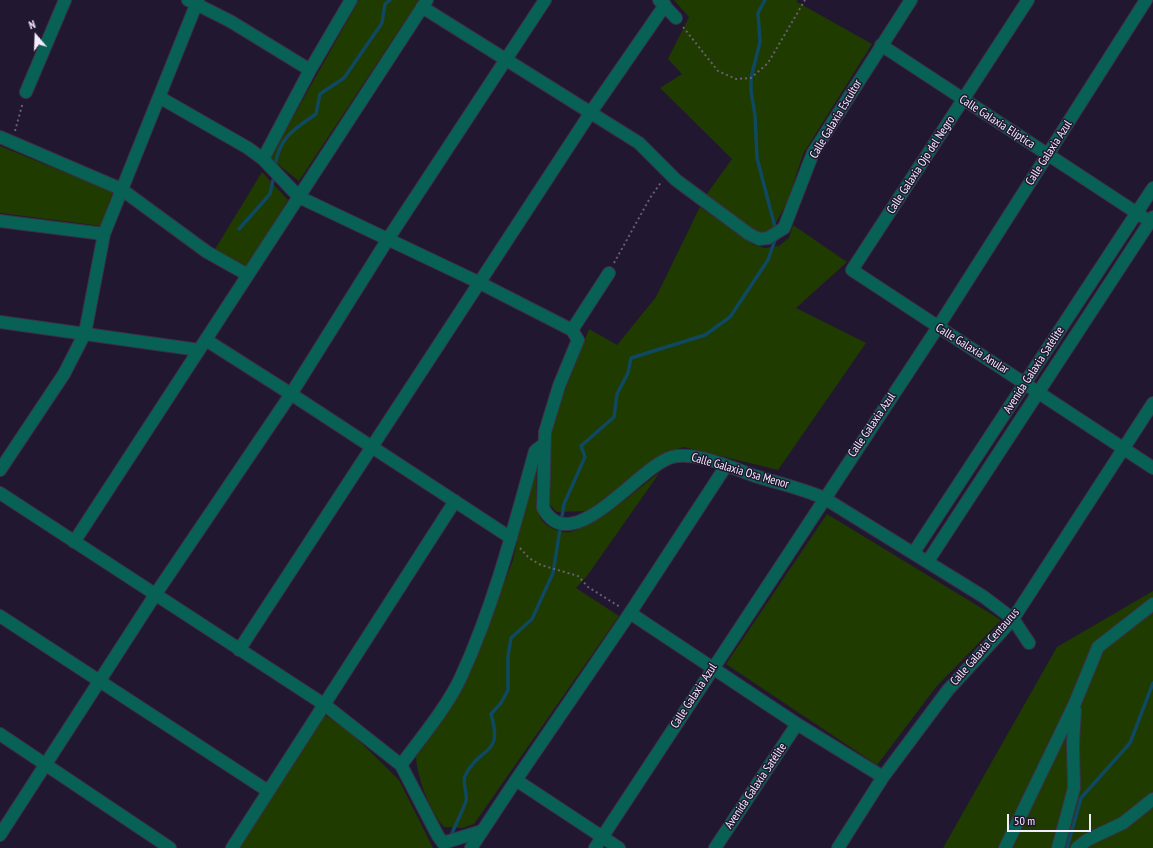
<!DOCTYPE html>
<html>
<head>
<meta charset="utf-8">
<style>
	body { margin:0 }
	#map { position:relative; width:1153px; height:848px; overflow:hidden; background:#221730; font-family:"PT Sans Narrow",sans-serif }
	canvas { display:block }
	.north { position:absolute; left:16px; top:16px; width:40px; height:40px; -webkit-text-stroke:3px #221730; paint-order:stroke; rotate:341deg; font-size:11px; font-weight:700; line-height:16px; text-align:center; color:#f3ecfe }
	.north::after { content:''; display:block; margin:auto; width:14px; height:18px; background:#f3ecfe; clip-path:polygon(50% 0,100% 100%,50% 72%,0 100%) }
	.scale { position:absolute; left:1007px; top:814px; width:84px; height:18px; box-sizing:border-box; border:2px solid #f3ecfe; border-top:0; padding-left:5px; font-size:12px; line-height:14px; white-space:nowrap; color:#f3ecfe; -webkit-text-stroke:3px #221730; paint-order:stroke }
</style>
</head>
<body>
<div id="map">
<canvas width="1153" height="848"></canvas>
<div class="north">N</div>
<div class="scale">50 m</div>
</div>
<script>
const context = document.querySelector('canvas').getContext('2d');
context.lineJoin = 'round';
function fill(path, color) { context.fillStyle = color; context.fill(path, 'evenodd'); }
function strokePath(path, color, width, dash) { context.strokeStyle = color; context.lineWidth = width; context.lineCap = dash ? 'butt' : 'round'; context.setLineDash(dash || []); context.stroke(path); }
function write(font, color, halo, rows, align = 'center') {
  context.font = font + ' "PT Sans Narrow",sans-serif'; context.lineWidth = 3; context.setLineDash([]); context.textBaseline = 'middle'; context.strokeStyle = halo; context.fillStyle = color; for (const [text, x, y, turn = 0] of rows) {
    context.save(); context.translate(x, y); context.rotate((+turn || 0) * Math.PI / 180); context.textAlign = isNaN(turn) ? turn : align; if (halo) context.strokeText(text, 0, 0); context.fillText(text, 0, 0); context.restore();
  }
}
fill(new Path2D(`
	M359 0H419L299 181 270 158Z
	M674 0H797V2L872 44 803 154 787 203 773 228 767 232 758 233 706 195 732 159 660 88 682 74 668 59 689 17Z
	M0 146 113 192 101 226 0 213Z
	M262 172 288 200 246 269 214 251Z
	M700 207 754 245 765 248 779 246 789 238 793 225 847 262 796 308 866 343 778 470 684 447 663 453 588 511 557 512 550 505 548 492 550 429 589 329 617 345 656 297Z
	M537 462C537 477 534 506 541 519 545 527 563 534 571 532 600 523 635 491 660 472L587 576 576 588 619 616 474 824 462 828 444 827C430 812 417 777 416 757L433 734 466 680 513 560 524 507Z
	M827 514 1001 620 936 687 877 765 726 664Z
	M1153 591V848H943L1057 647Z
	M324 715 343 725 399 780 433 848H238Z`), '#203b00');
strokePath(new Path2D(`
	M765 0 758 13 760 42 751 78V91L755 115 757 158 775 227
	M275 165C280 137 294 129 316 114L320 94 344 78 382 23 385 4 390 0
	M239 229 270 194 273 180
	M450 838C455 825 462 813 466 801 468 793 462 784 465 776 479 746 504 757 491 714L501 703 508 690V656L511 638 532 619 553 573 564 504 585 457 581 446 614 417 617 394 628 373 631 358 705 335 730 317 768 260 776 237
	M1067 848 1081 798 1130 743 1153 683`), '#0e4961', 3.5);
const minor = new Path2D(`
	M188 0 230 21 310 70
	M659 0 676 18
	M1028 0 852 270 1153 468
	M422 7 639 143 676 180 749 234 759 239 768 238 784 228 813 153 911 0
	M881 45 1143 217
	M26 92 65 0
	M159 97 248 148 263 159 299 197 480 283 572 330
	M0 137 121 189 207 252 248 275
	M263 159 310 70 351 0
	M0 221 104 234
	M0 322 199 350
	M572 330 578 340 559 386 545 432 543 508C572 561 639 466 672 457 696 451 732 468 755 476 778 483 801 488 824 498L984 597 1013 619 1029 643
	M572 330 609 273
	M206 340 291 394 511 538
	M0 470 64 374 85 333 104 234 198 0
	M0 493 325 705 401 765 438 836 443 843 482 831
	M74 542 427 0
	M914 552 1153 188
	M928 561 1153 217
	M630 613 797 724 883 777
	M0 616 268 791
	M239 650 591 112 665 5
	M0 734 170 848
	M401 765C421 738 447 707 461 677 494 605 514 527 535 451L544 444
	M516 780 619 848
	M0 835 155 595 291 394 388 239 545 0
	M232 848 455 501
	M471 848 516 780 630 613 726 466
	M595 848 938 327 1146 0
	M715 848 797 724
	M838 848 883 777 948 690 1013 619 1153 403
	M1005 848 1075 703 1098 647 1153 604
	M1058 848 1074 788 1073 744 1075 710
	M1077 848 1087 840 1123 823 1153 799`);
strokePath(minor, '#3b3149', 14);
strokePath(new Path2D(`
	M683 27 718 71 736 79 751 78 768 63 805 0
	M15 131 23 102
	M614 263 650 198 662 181
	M520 548 529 558 541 565 578 576 588 587 620 607`), '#685e75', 2, [2, 3]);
strokePath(minor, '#076255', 12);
write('12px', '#f3ecfe', '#221730', [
	["Calle Galaxia Escultor",836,119,-59],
	["Calle Galaxia Elíptica",997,122,33],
	["Calle Galaxia Azul",1049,153,-57],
	["Calle Galaxia Ojo del Negro",921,165,-57],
	["Calle Galaxia Anular",972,349,32],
	["Avenida Galaxia Satélite",1034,370,-57],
	["Calle Galaxia Azul",872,425,-56],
	["Calle Galaxia Osa Menor",740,471,16],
	["Calle Galaxia Centaurus",985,647,-49],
	["Calle Galaxia Azul",694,696,-57],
	["Avenida Galaxia Satélite",756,786,-56]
]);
</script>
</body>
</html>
